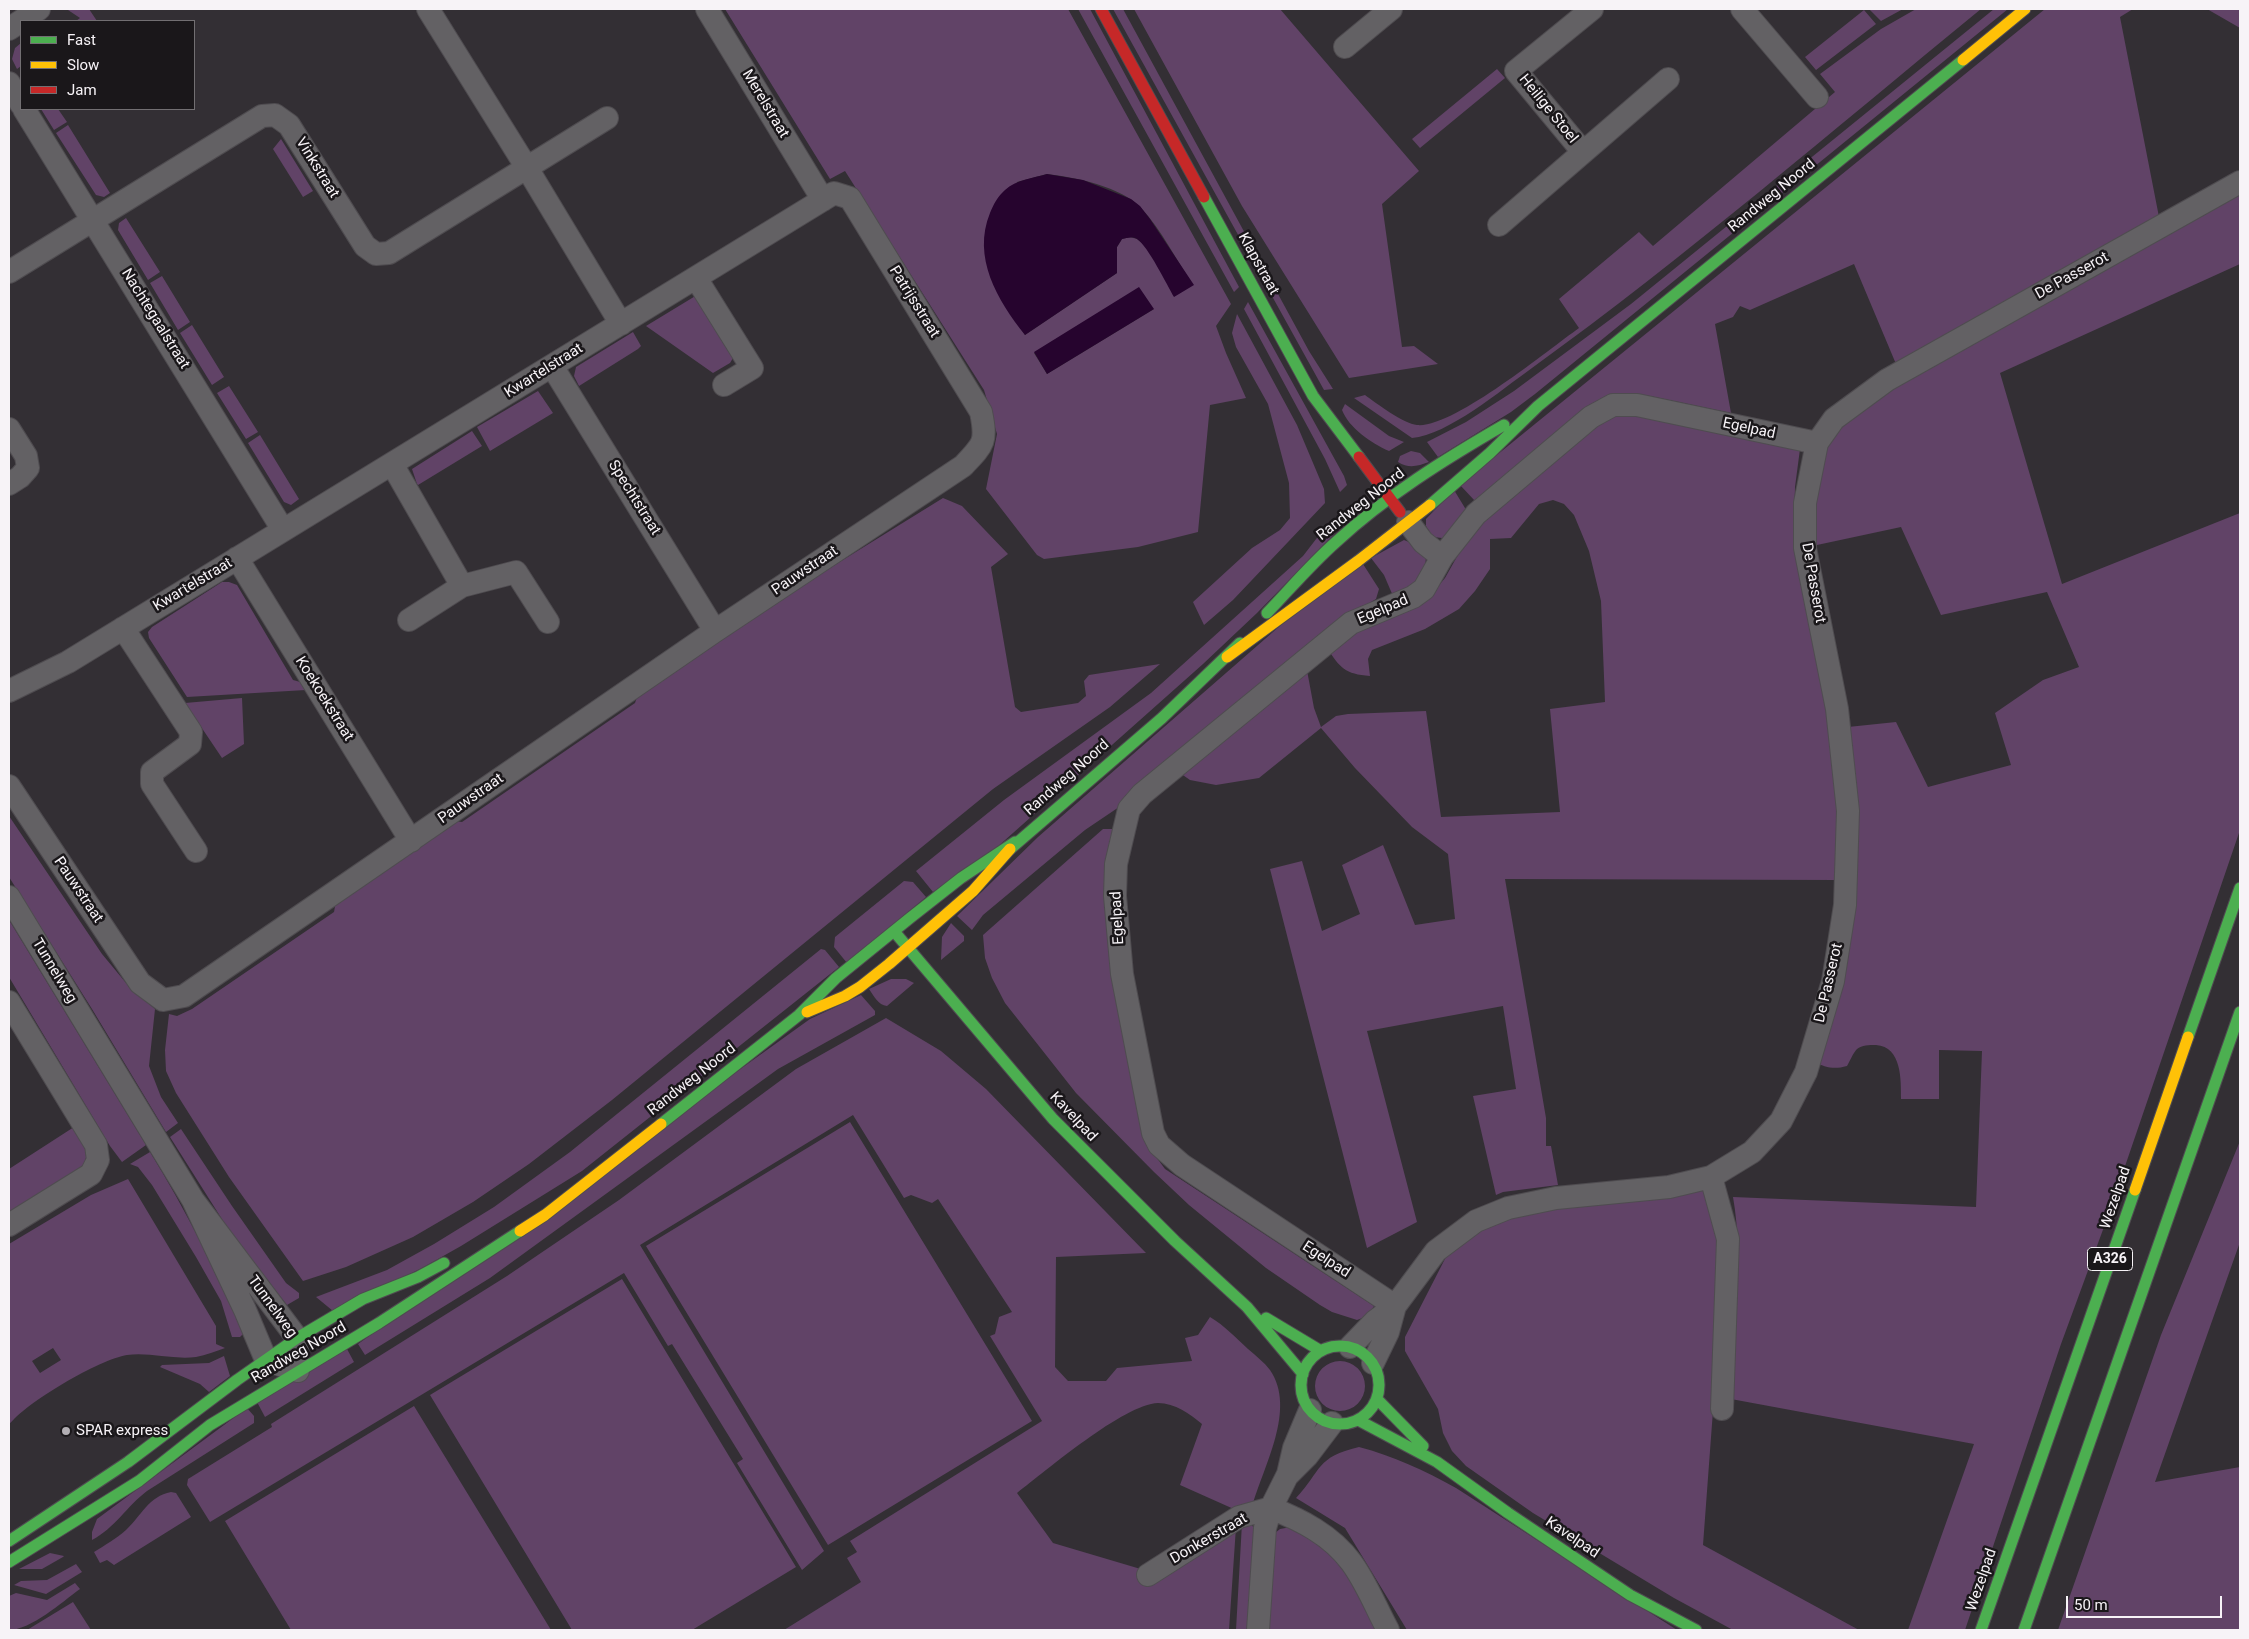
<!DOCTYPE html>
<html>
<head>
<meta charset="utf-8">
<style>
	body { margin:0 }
	#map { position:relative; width:2249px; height:1639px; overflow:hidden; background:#332f34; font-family:Roboto,sans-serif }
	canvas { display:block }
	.frame { position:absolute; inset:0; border:10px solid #f7f3f7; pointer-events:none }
	.legend { position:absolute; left:20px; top:20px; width:175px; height:90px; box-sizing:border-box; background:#1a171a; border:1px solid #726f72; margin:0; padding:6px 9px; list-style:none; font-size:15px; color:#f7f3f7 }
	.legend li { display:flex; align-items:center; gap:10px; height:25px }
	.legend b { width:25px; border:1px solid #726f72 }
	.scale { position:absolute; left:2066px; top:1596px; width:156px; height:22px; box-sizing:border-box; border:2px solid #f7f3f7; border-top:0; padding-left:6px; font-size:15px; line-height:18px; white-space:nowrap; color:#f7f3f7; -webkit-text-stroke:4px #1a171a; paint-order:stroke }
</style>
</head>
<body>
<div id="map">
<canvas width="2249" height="1639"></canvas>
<div class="frame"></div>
<ul class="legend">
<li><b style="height:6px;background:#4caf50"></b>Fast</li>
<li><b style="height:6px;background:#ffc107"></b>Slow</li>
<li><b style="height:6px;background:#c62828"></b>Jam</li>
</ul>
<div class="scale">50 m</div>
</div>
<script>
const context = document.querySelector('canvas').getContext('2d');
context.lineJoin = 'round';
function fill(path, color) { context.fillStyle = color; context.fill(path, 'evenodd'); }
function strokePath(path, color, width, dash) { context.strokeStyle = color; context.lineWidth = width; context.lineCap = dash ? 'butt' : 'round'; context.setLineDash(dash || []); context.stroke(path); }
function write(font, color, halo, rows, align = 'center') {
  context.font = font + ' Roboto,sans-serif'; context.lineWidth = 5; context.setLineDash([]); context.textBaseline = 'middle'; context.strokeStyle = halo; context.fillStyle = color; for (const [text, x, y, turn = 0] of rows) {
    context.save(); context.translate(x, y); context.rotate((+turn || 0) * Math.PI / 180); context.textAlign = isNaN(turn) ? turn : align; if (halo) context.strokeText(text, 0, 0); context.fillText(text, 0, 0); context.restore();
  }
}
fill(new Path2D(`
	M70 9H89L97 21H76L80 18 68 10Z
	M725 9H1068L1231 304 1216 326 1226 353 1246 398 1210 405 1198 532 1138 547 1044 559 1037 555 986 489 997 434 984 390 845 171 830 179ZM1047 174C1075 177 1122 187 1141 208 1161 229 1177 261 1193 285L1137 239 1130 237 1122 239 1117 247V273L1025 335 1002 300 1017 182ZM1154 309 1047 374 1034 353Z
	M1078 9H1090L1239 287 1234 292Z
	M1113 9H1123L1309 351 1333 389 1324 390Z
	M1134 9H1280L1419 171 1382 204 1402 347 1414 346 1438 364 1349 378 1242 206Z
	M1869 9H1903L1881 21Z
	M1916 9H1981C1833 130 1687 256 1532 368 1501 390 1448 435 1412 438L1354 398 1365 395C1376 403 1404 424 1417 425 1452 429 1548 350 1579 328L1559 299 1639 232 1653 246 1835 92 1820 74 1881 29Z
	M1994 9H2008L1535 394 1511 412 1438 457 1427 442 1466 422 1514 391 1631 304Z
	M2045 9H2133L2120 17 2159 217 1896 364 1854 264 1750 310 1740 306 1733 317 1715 324 1731 413 1650 396 1631 395 1475 501 1460 485Z
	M2207 9H2240V28Z
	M1864 10 1876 24 1816 70 1805 57Z
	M21 43V66L17 69 12 59 15 48Z
	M1497 69 1505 78 1420 148 1412 139Z
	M41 109H58L67 122 54 130Z
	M68 125 110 193 104 197 96 195 56 133Z
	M281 139 313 191 303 197 273 149Z
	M2240 191V264L2000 373 2062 584 2240 513V830L2108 1216 2061 1344 1965 1630H1908L1974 1444 1731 1399C1734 1336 1744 1258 1733 1197L1976 1207 1982 1051 1939 1050V1099H1901C1901 1080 1902 1047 1876 1045 1869 1045 1862 1045 1857 1049 1853 1053 1850 1061 1847 1066 1833 1070 1826 1067 1813 1062L1834 1005 1848 727 1896 722 1928 787 2011 765 1995 713 2043 680 2079 667 2047 592 1941 615 1901 527 1817 545C1813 503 1812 457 1842 424 1850 414 1862 407 1872 399Z
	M126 218 160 272 148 280 118 230 119 223Z
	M162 276 190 322 178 330 150 283Z
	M697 295 733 358 730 363 713 373 646 326Z
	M1248 302 1344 476 1347 485 1340 492 1325 459 1244 309Z
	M1237 314 1297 425 1324 489 1325 503 1233 600 1204 625 1193 602 1252 548 1280 530 1290 518 1289 483 1268 404 1236 347 1232 333Z
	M192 325 224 377 212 385 180 333Z
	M633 332 641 346 638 349 579 386 574 376 576 367Z
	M229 386 258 432 246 439 217 393Z
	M538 391 553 413 490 451 477 427Z
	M1345 404 1389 436 1404 442 1389 451C1371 443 1349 428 1342 410Z
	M1630 410 1800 449 1795 487 1794 535 1819 655 1838 795 1837 880 1505 879 1546 1118V1146H1551L1558 1185 1503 1192 1496 1195 1473 1096 1516 1089 1503 1006 1367 1031 1417 1222 1367 1248 1270 869 1302 861 1322 931 1360 914 1342 865 1383 845 1415 925 1455 919 1448 854 1412 827 1355 768 1321 728 1259 778 1216 785 1190 780 1177 771 1306 665 1314 708 1321 727 1336 716 1348 714 1426 711 1441 817 1560 812 1550 709 1605 702 1601 601 1589 551 1574 515 1564 504 1553 500 1539 504 1511 538 1490 539V569L1475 591 1459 609 1425 629 1372 650 1368 659 1370 676C1345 674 1340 668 1327 648L1435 590 1445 578 1472 530 1588 432 1614 416Z
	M472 431 482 446 418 485 417 484 412 469Z
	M260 435 299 499 291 505 284 502 248 443Z
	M1411 451 1420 453 1429 462C1418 466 1409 469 1398 462L1400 456Z
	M1454 490 1465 508V515L1449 536 1442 538 1433 537 1426 526V519Z
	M943 498 962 506 1008 554 991 567 1015 707 1021 712 1078 703 1086 696 1084 681 1089 675 1160 664 1110 707 993 789 612 1100 529 1164 473 1202 413 1237 346 1267 303 1281 229 1177 176 1093 166 1071 165 1050 169 1014 177 1016 192 1009 334 912 336 901 454 821 462 822 635 703 638 694 762 610Z
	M1330 521 1338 530 1257 613 1203 664 995 849 933 892 916 871 1004 800 1151 693 1303 556Z
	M1404 540 1416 545 1426 557 1424 580 1393 596 1384 575 1371 558Z
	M1363 564 1379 589 1376 599 1337 623 1122 805 1085 830 983 915 972 930 957 916 1038 837 1281 625Z
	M222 582H229L237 585 293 680 304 683 306 690 187 697 149 638 148 632 152 627Z
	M242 698 244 744 222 758 185 703Z
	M9 816 102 954 131 989 155 1009 149 1066 161 1097 178 1123 166 1132 92 1009 9 877Z
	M1103 829H1112L1116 833 1148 1146 1165 1169 1374 1306 1368 1316 1357 1320 1332 1312 1320 1305 1266 1268 1189 1205 1154 1172 1076 1093 1005 1003 992 978 985 958 983 935Z
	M904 881 913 882 926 897 847 963 834 947 835 937Z
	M9 920 146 1145 122 1162 110 1146 9 977Z
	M951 923 964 936V941L941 960 942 937Z
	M821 949 825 950 839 967 582 1171 461 1246 422 1268 333 1311 316 1297 387 1270 434 1244 494 1207 570 1152Z
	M891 979H906L914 983 887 1006C878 1005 874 996 869 989Z
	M861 995 875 1011V1015L778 1069 490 1278 365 1355 358 1344 810 1019Z
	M886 1018 941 1051 986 1089 1146 1253 1056 1257 1055 1367 1068 1381H1106L1117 1368 1192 1361 1185 1338 1198 1335 1210 1317C1225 1326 1235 1337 1248 1349 1256 1356 1264 1362 1270 1370 1297 1409 1263 1467 1252 1507L1236 1510 1180 1485 1202 1424C1190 1414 1175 1403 1158 1403 1124 1404 1046 1471 1017 1493L1053 1543 1144 1570 1236 1527 1229 1630H784L861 1582 847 1558 857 1552 850 1541 1042 1421 990 1336 995 1334 999 1317 1012 1312 938 1199 932 1203 911 1195 904 1198 853 1115 640 1245 824 1551 802 1570 737 1463 743 1459 672 1344 668 1346 624 1273 210 1522 187 1485 188 1479 272 1427 271 1424 507 1276 619 1200 796 1069Z
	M850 1122 1032 1421 828 1545 646 1246Z
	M74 1127C82 1141 93 1154 81 1168L9 1216V1169Z
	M181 1129 232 1206 286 1283 299 1293V1298L287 1305 232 1235 170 1137Z
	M2240 1141V1242L2155 1482 2240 1467V1630H2058L2161 1335Z
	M150 1152C186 1210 216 1271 244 1333L240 1337H232L221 1301 196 1257 152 1185 138 1167 130 1164Z
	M1714 1177 1721 1303 1703 1545 1859 1630H1733L1674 1598 1533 1513 1466 1466 1452 1451 1443 1433 1438 1409 1405 1351V1337L1448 1253 1498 1216Z
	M128 1179 216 1326V1344L225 1348C216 1351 206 1355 196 1357 173 1360 150 1352 127 1355 100 1359 25 1403 9 1425V1244L91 1195ZM53 1348 61 1360 40 1373 32 1361Z
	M622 1279 796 1567 692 1630H572L430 1395Z
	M347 1349 354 1362 265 1417 257 1402Z
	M224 1356 230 1376 209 1392 200 1384 160 1367 162 1365 209 1363Z
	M1315 1386a25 25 0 1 1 50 0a25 25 0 1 1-50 0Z
	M414 1406 551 1630H291L225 1521Z
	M247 1408 254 1416V1423L147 1491C127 1506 115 1528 92 1540V1532L97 1519Z
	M1359 1447C1393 1456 1424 1470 1456 1488L1677 1630H1407L1345 1528 1296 1498C1322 1470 1316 1457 1359 1447Z
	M171 1492 176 1493 191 1517 114 1565 107 1560 100 1563 94 1552C105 1545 116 1539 126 1530 141 1516 149 1496 171 1492Z
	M1242 1523 1251 1524 1254 1528 1250 1630H1236Z
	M1291 1527 1329 1549 1383 1630H1268L1275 1533 1280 1529Z
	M50 1553 64 1556 63 1557 42 1569H19Z
	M76 1564 82 1572 46 1594 14 1585 21 1581 47 1580Z
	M75 1583 80 1589C62 1602 31 1630 9 1630V1596L16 1593 47 1600Z
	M73 1602 91 1630H27Z`), '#614367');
fill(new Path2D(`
	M1047 174 1083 180 1131 199 1140 206 1150 219 1194 285 1174 297C1167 285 1148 246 1137 239 1132 236 1127 238 1122 239L1117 247V273L1025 335C997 300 972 257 990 213 993 205 998 196 1005 190 1016 180 1033 178 1047 174Z
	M1139 287 1154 309 1047 374 1034 352Z`), '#26042e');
const street = new Path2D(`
	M428 9 527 168 621 324
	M707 9 823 200
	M1742 9 1817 97
	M9 29 39 9
	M1345 47 1391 9
	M9 83 21 104
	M24 109 283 530
	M1583 152 1516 71 1592 9
	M1499 225 1668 79
	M9 272 262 116 275 115 289 125 365 246 376 254 389 253 607 118
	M696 278 752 368 724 385
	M552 366 715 631
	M9 429 26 456 28 468 20 477 9 484
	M392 464 462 586
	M1408 522 1423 542 1442 557
	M237 558 411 841
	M409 620 462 586 516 572 548 622
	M123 628 191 732 190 744 152 772V784L196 851
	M9 691 68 662 834 193 850 198 981 412C987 442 984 444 963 466L715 631 184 996 163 1000 140 983 9 786
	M9 897 193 1200 297 1338 298 1371 266 1360 245 1310 193 1200
	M9 1002 96 1145 98 1160 91 1174 9 1225
	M1711 1177 1728 1239 1722 1409
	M1395 1306 1182 1165 1159 1145 1153 1133 1122 974 1115 896 1116 864 1129 809 1142 794 1351 623 1413 597 1424 589 1442 557 1476 514 1591 417 1613 405H1637L1817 443
	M1350 1347 1375 1321 1395 1306 1436 1251 1476 1221 1508 1208 1556 1198 1669 1187 1711 1177 1752 1152 1781 1121 1806 1072 1833 981 1845 905 1848 811 1837 709 1805 548V503L1817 443 1834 419 1887 380 2240 182
	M1373 1363 1388 1332 1395 1306
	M1289 1474 1307 1456 1332 1423
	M1271 1508C1301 1520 1331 1535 1351 1562 1366 1582 1376 1608 1388 1630
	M1148 1575 1239 1517 1271 1508
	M1258 1630 1265 1528 1271 1508 1288 1474 1294 1448 1310 1410`);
const fast = new Path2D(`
	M1204 197 1313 396 1359 457
	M1430 505 1490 453 1538 406 1963 60
	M1267 613C1290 589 1311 564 1336 542 1386 496 1445 459 1504 425
	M1010 849 1162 718 1240 643
	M898 936 1053 1119 1175 1241 1247 1307 1303 1374
	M2188 1037 2240 888
	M661 1124 799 1015 836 978 910 918 961 878 1015 842
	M1266 1318 1321 1351
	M1301 1385a39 39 0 1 1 78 0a39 39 0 1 1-78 0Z
	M1377 1399 1423 1446
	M1358 1420 1437 1462 1508 1513 1630 1595 1696 1630
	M9 1541 128 1462 237 1380 297 1338 363 1299 418 1277 444 1263
	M9 1562 139 1481 210 1425 379 1323 520 1231
	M1981 1630 2135 1190
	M2024 1630 2240 1012`);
const slow = new Path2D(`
	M1963 60 2025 9
	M1227 657 1358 561 1430 505
	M807 1012 845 996 860 987 889 964 973 891 1010 849
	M2135 1190 2188 1037
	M520 1231 545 1215 661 1124`);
const jam = new Path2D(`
	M1101 9 1204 197
	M1359 457 1400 512`);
strokePath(street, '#4f4c50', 24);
strokePath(fast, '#4f4c50', 13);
strokePath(slow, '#4f4c50', 13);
strokePath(jam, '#4f4c50', 13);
strokePath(street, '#636164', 22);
strokePath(fast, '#4caf50', 11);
strokePath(slow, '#ffc107', 11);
strokePath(jam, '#c62828', 11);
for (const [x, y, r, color] of [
	[66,1431,5,"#b2aeb3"]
]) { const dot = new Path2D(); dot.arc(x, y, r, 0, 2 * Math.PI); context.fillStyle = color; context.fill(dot); strokePath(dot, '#1a171a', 2); }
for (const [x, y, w] of [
	[2110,1259,45]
]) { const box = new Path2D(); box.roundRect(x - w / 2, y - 11.5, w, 23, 4); context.fillStyle = '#1a171a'; context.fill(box); strokePath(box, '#f7f3f7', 1); }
write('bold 14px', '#f7f3f7', null, [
	["A326",2110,1259]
]);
write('15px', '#f7f3f7', '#1a171a', [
	["Merelstraat",765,104,59],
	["Heilige Stoel",1548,109,51],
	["Vinkstraat",317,168,58],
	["Randweg Noord",1772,196,-39],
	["Klapstraat",1258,264,61],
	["De Passerot",2072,276,-29],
	["Patrijsstraat",914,302,58],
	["Nachtegaalstraat",155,319,58],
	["Kwartelstraat",544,371,-32],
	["Egelpad",1749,429,12],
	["Spechtstraat",634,498,58],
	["Randweg Noord",1361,505,-38],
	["Pauwstraat",805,571,-34],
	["De Passerot",1813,583,80],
	["Kwartelstraat",193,585,-31],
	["Egelpad",1383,610,-23],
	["Koekoekstraat",324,699,58],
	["Randweg Noord",1067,778,-41],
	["Pauwstraat",471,799,-35],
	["Pauwstraat",78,890,56],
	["Egelpad",1118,918,-93],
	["Tunnelweg",54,971,59],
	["De Passerot",1829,983,-77],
	["Randweg Noord",692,1080,-38],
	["Kavelpad",1073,1117,47],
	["Wezelpad",2116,1198,-71],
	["Egelpad",1326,1260,33],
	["Tunnelweg",272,1307,54],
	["Randweg Noord",299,1353,-30],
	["Kavelpad",1572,1538,34],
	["Donkerstraat",1209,1539,-30],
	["Wezelpad",1982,1580,-71]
]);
write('15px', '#f7f3f7', '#1a171a', [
	["SPAR express",76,1431]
], 'left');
</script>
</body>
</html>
